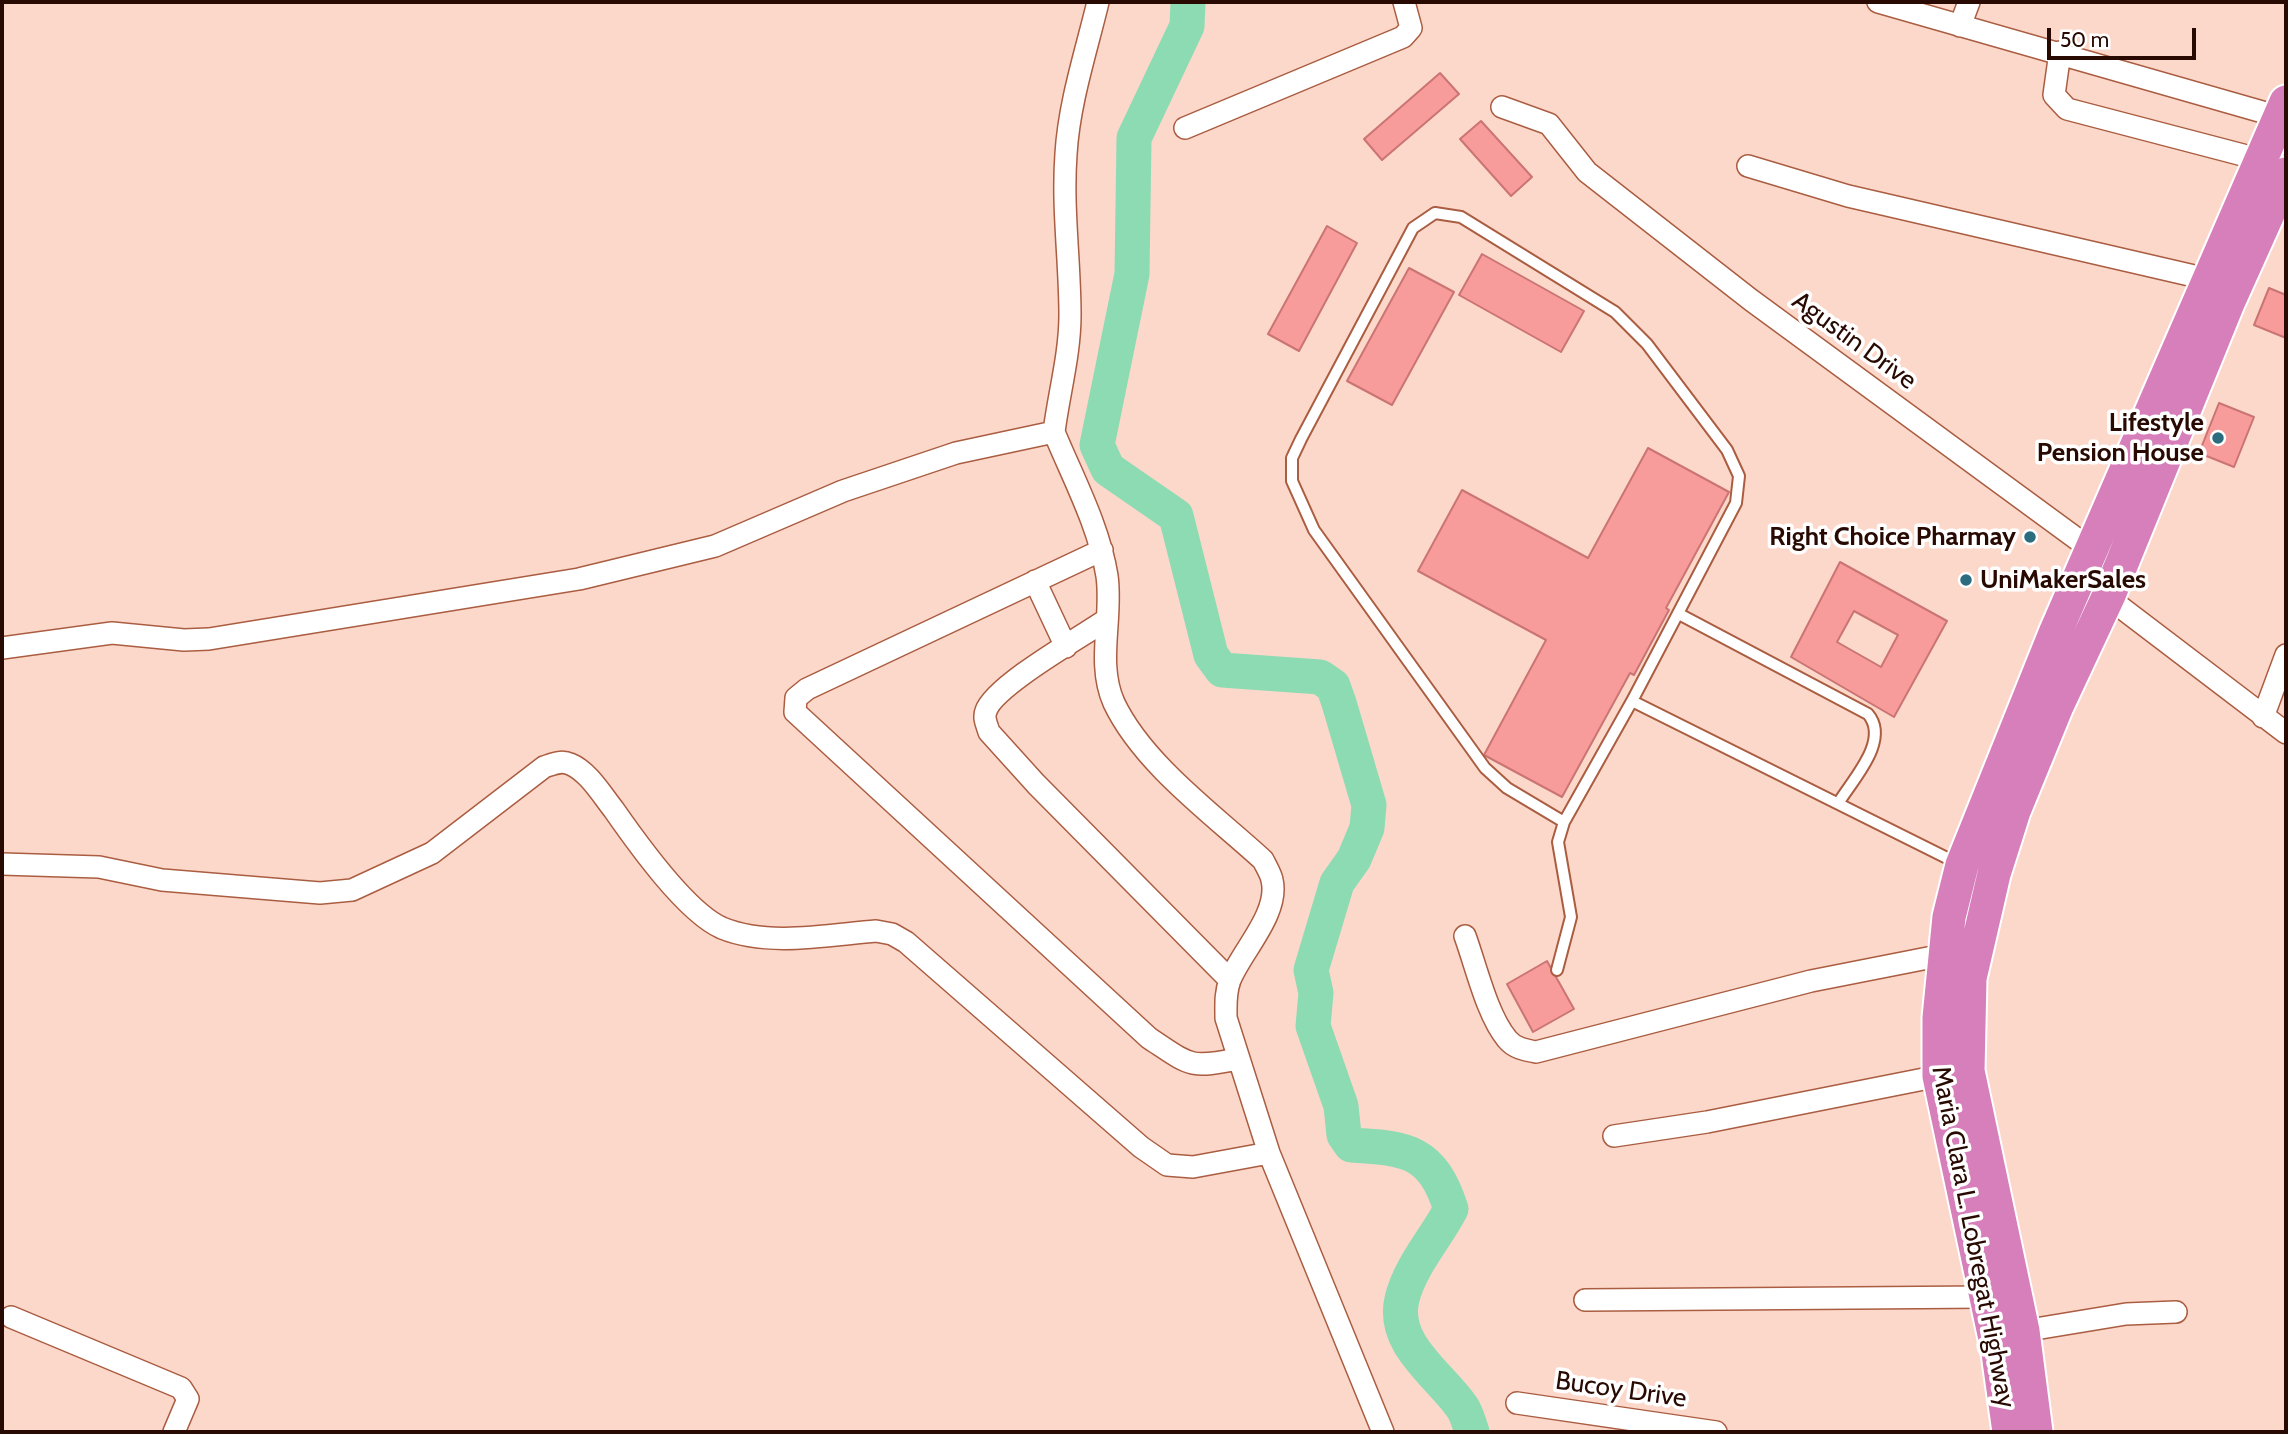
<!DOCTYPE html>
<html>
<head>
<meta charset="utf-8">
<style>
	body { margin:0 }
	#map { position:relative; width:2288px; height:1434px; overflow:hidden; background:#fcd8cb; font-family:Cabin,sans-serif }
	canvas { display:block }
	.frame { position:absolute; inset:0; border:4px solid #280a02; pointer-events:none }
	.scale { position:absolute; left:2047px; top:28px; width:149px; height:32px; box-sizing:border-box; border:4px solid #280a02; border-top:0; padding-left:9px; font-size:21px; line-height:24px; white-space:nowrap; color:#280a02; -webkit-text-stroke:5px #fff; paint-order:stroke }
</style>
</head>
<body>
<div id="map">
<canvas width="2288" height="1434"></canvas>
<div class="frame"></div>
<div class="scale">50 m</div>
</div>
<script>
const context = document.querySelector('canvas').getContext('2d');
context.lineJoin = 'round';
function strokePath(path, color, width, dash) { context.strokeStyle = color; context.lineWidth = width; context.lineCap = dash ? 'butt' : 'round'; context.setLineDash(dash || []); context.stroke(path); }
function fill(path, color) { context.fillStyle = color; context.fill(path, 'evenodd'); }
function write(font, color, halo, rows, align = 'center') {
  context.font = font + ' Cabin,sans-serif'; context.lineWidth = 7; context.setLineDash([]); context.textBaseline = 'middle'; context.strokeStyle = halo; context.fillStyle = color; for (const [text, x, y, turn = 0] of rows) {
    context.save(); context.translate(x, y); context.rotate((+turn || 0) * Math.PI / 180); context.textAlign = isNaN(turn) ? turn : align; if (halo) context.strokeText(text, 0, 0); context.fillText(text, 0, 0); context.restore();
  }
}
strokePath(new Path2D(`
	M1188 2 1187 26 1134 138 1132 274 1097 445 1108 469 1176 516 1211 655 1222 670 1320 677 1333 686 1339 703 1369 805 1367 828 1354 859 1337 883 1311 970 1316 993 1313 1026 1341 1106 1344 1135 1351 1145C1408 1148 1432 1151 1451 1209 1436 1238 1410 1266 1402 1299 1391 1344 1439 1374 1462 1407 1467 1414 1469 1424 1472 1432`), '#8ddbb3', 35);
const building = new Path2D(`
	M1440 73 1459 94 1382 160 1364 139Z
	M1481 121 1532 177 1511 196 1460 139Z
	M1327 226 1357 243 1299 351 1268 334Z
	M1482 254 1584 311 1561 352 1459 295Z
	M1409 268 1454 292 1392 405 1347 381Z
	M2269 288 2286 295V338L2254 325Z
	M2219 403 2254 417 2234 467 2199 453Z
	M1648 448 1729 492 1666 608 1669 610 1634 675 1630 673 1562 797 1484 755 1546 640 1418 571 1462 490 1588 558Z
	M1840 562 1947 621 1894 717 1791 657ZM1854 611 1898 635 1881 667 1837 642Z
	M1547 961 1574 1009 1533 1032 1507 984Z`);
fill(building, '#f79c9b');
strokePath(building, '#cb7474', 2);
const service = new Path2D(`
	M1435 213 1461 217 1615 312 1647 344 1727 450 1739 476 1736 503 1632 701 1564 822 1507 788 1485 768 1314 530 1292 481V458L1301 439 1413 228Z
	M1679 614 1868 714C1890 740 1854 778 1839 802
	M1632 701 1959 864
	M1557 970 1571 917 1558 842 1564 822`);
const minor = new Path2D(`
	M1878 2 2280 117
	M1960 26 1969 2
	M2060 52 2054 95 2067 109 2262 160
	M1502 107 1549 124 1587 172 1751 300 2092 550
	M1185 128 1403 37 1411 28 1404 2
	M1748 166 1848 196 2207 279
	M1054 432C1059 393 1070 354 1070 315 1070 261 1062 208 1066 154 1069 103 1086 52 1098 2
	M1102 550 807 689 796 698 795 712 1149 1038C1190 1065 1189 1069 1237 1059
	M2081 577 2286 733
	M1035 581 1066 647
	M1106 620C1081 637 994 686 986 711 983 718 987 725 989 732L1036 784 1230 980
	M2 648 112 633 184 640 209 639 579 579 715 546 843 491 956 453 1054 432C1073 478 1099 526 1107 576 1113 618 1096 663 1114 703 1143 764 1214 815 1263 860 1266 866 1271 874 1272 880 1280 913 1241 952 1230 980 1225 993 1226 1005 1226 1018L1269 1153 1383 1432
	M2263 717 2286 655
	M2 864 99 867 162 880 320 893 352 890 432 853 544 767C553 764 561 760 570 764 588 771 602 795 614 810 637 843 686 912 722 928 768 947 828 935 876 931L892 934 906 942 1141 1147 1167 1165 1193 1167 1269 1153
	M1465 936C1476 966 1487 1015 1507 1039 1514 1048 1525 1050 1536 1052L1811 981 1943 955
	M1614 1136 1707 1122 1939 1076
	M1585 1300 1987 1297
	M11 1317 181 1388 188 1399 174 1432
	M2023 1331 2126 1314 2176 1312
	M1517 1403 1716 1432`);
const trunk = new Path2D(`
	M2009 1432 1998 1353 1939 1076V1018L1949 917 1962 865 2056 631 2286 102
	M2036 1432 2023 1331 1968 1071 1970 978 1994 874 2014 811 2057 706 2109 595 2228 303 2286 174`);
strokePath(service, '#aa5d41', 14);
strokePath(minor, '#aa5d41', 24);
strokePath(trunk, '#fff', 37);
strokePath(new Path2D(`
	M2 99V98`), '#bc9a8f', 3.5, [7, 3.5]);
strokePath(service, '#fff', 10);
strokePath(minor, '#fff', 21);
strokePath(trunk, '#d67fbb', 33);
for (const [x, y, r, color] of [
	[2218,438,7,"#2b6c7f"],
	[2030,537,7,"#2b6c7f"],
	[1966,580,7,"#2b6c7f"]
]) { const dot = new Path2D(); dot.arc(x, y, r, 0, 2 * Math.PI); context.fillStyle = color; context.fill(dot); strokePath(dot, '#fff', 2.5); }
write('26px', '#280a02', '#fff', [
	["Agustin Drive",1854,341,36],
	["Maria Clara L. Lobregat Highway",1973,1237,79],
	["Bucoy Drive",1621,1390,8]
]);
write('bold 26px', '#280a02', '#fff', [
	["Lifestyle",2204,423],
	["Pension House",2204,453],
	["Right Choice Pharmay",2016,537],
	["UniMakerSales",1980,580,"left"]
], 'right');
</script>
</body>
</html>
